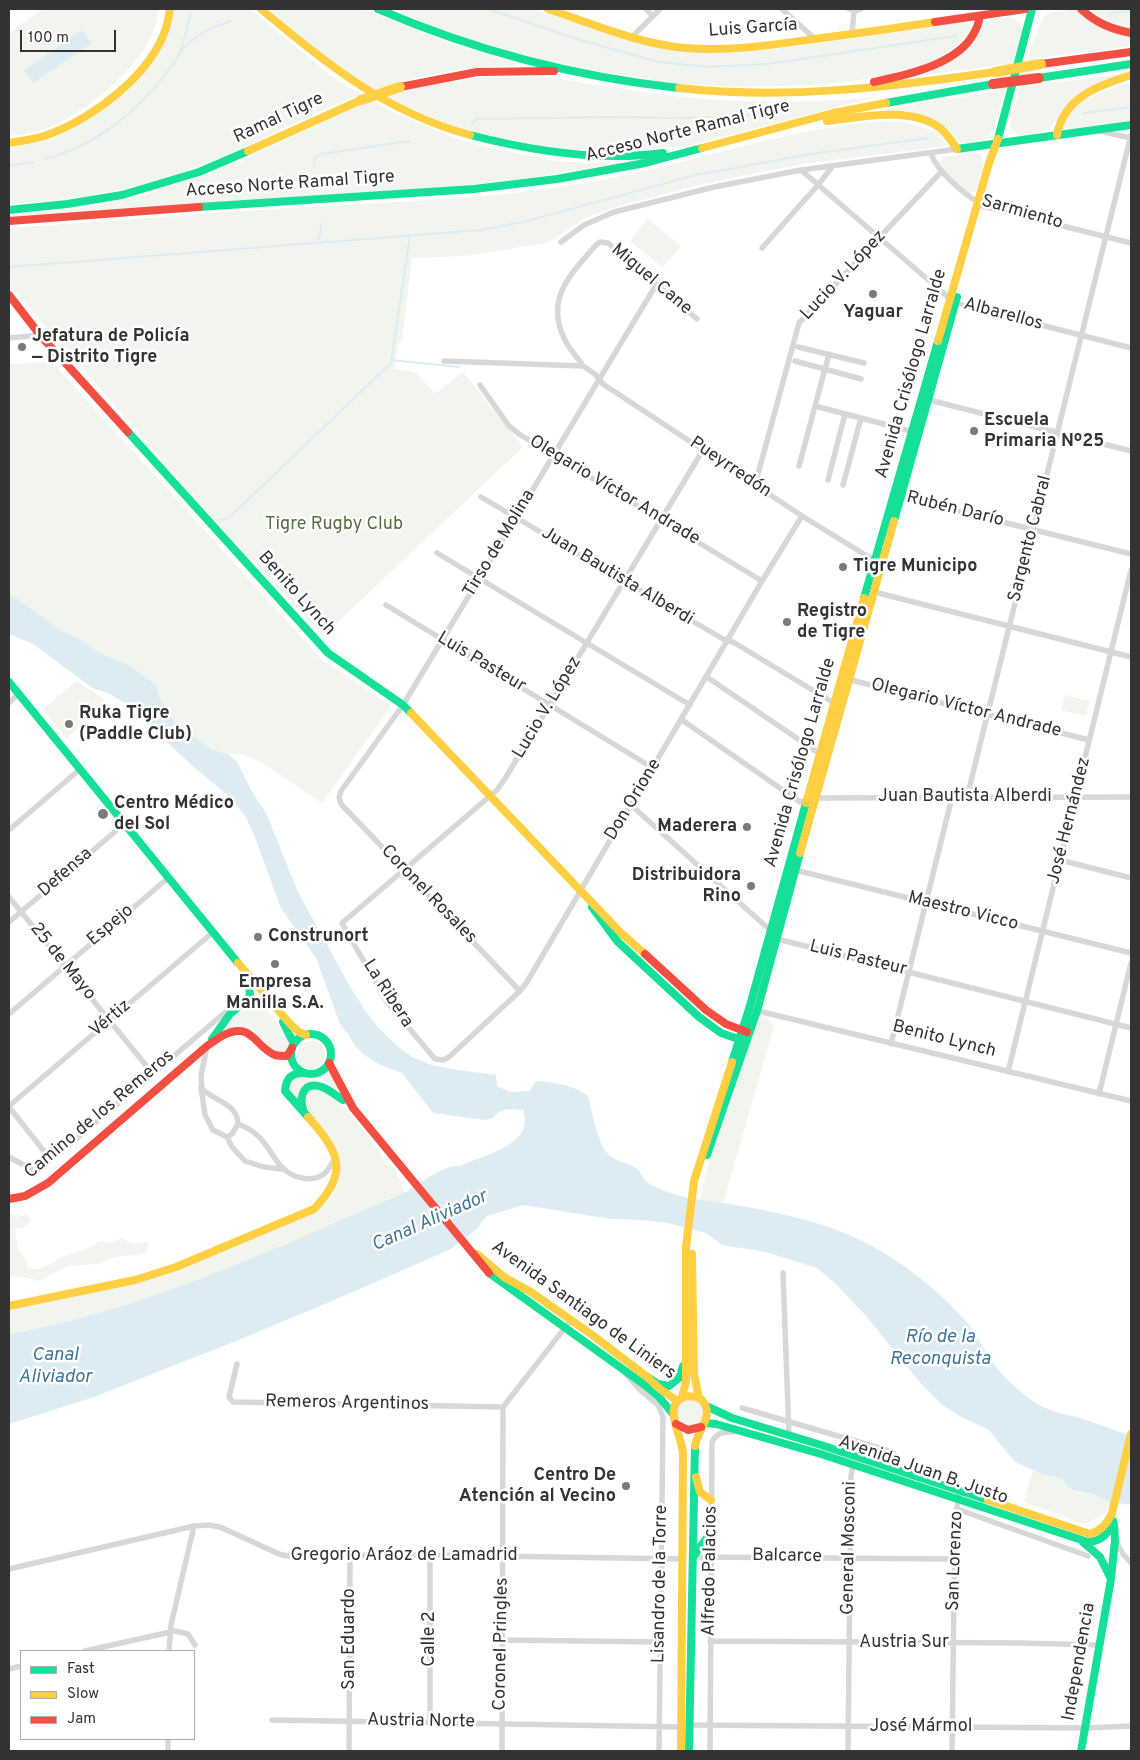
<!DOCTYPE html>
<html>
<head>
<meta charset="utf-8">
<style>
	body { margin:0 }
	#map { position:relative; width:1140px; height:1760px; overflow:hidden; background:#fff; font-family:Overpass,sans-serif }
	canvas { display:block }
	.frame { position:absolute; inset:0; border:10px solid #333; pointer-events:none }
	.legend { position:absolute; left:20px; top:1650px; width:175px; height:90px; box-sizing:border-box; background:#fff; border:1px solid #adadad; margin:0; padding:6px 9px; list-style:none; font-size:15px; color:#333 }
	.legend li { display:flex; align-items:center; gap:10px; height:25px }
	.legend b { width:25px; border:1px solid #adadad }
	.scale { position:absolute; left:20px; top:30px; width:96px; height:22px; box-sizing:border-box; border:2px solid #333; border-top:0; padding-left:6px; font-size:15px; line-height:18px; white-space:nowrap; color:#333; -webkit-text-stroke:4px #fff; paint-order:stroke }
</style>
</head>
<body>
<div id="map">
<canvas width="1140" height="1760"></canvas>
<div class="frame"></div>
<ul class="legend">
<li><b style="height:6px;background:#16e098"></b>Fast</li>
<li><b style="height:6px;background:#ffcf43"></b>Slow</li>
<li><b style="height:6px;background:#f24e42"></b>Jam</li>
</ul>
<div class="scale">100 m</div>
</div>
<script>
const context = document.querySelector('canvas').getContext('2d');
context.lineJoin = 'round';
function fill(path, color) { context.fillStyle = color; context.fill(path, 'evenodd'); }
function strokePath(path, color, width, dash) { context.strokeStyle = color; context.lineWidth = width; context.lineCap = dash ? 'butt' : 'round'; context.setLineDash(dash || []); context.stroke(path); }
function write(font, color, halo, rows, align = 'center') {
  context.font = font + ' Overpass,sans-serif'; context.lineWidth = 5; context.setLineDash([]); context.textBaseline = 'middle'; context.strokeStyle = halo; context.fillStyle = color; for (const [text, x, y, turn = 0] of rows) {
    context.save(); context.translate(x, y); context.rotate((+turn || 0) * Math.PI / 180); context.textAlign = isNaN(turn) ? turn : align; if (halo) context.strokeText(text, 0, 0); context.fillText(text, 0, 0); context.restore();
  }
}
fill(new Path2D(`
	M42 9H158C158 55 90 110 50 127 37 132 23 135 9 136V33Z
	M173 9H250L330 75 358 93 393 112 455 138 487 147 556 161 589 163 622 162V163L529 178 440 188 9 218V215L93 207 134 198 184 183 234 164 364 103 354 97C300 119 249 148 194 168 134 190 73 201 9 204V148C25 145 41 143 57 136 102 118 171 61 173 9Z
	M270 9H363L451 44 516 64 517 66C475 67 436 71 396 84L403 91 474 78 547 77 654 94 714 100 782 102 846 100 880 96 691 145 622 152 558 149 476 133 443 122 407 107 372 90 296 35Z
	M391 9H534L619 38 646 45 681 51 733 52 776 49 894 33 962 22 972 27 966 41 933 62 879 77 821 85 737 87 680 84 603 72 556 63 497 47 449 32Z
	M1088 9H1131V31L1095 20Z
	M1069 10H1075L1131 36V46L1038 58 1030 86 1131 73 1106 82 1054 122C1046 134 1033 134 1019 136L1012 130 1010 124 1030 51C1035 41 1039 18 1048 14 1054 11 1063 11 1069 10Z
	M1009 17 1020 22 1022 31 1003 99 992 132 985 140 972 143H962L957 142 933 121 871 114 922 103 995 92 1003 64 896 79 924 71 986 22 994 19Z
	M1131 82V123L1069 130 1060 126C1062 123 1063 118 1065 115 1076 100 1114 88 1131 82Z
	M880 121 903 122 938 132 947 146 802 164 703 184 623 205 587 217 547 243 464 256 412 258 402 339 398 346 394 369 415 372 435 394 463 372 523 447 323 636 223 529 9 284V228C113 221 217 212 322 206 410 201 499 198 586 183 684 166 780 130 880 121Z
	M973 153H978L983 159V166L976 190 971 193C962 191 943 171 939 163L943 157Z
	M648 219 681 246 663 267 630 241Z
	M52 362 321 659 391 706 322 803 264 764 242 754H228L213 750 177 725 159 697 157 686 129 665 101 654 78 638 62 631 9 593V364Z
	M77 681 108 702 66 739 43 709Z
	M1065 695 1090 701 1086 716 1061 710Z
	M255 995 290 1039V1048L285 1053H277L261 1039 223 1031 222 1029C233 1017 248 1009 255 995Z
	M761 1018 769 1020 774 1027 723 1203 700 1200 705 1178 722 1118 727 1113 757 1023Z
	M297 1055a14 14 0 1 1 28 0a14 14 0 1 1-28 0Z
	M328 1071 339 1086 338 1090H335L321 1077Z
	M301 1075 312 1077 322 1085 300 1090 296 1100 288 1092 290 1079Z
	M310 1090C338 1087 373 1143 387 1164L395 1168 405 1193C277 1248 147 1309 9 1334V1309L166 1274 297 1220 322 1207 331 1197 337 1185 340 1177 338 1155 335 1148 304 1110 302 1100 306 1092Z
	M9 1212 17 1217 28 1214 31 1221 24 1227 15 1229 18 1250 24 1256 28 1268 39 1269 51 1264 62 1257 86 1249 100 1241 112 1243 121 1238 133 1244 148 1242 147 1252 140 1254 115 1257 97 1264 68 1266 40 1281 17 1276 9 1277Z
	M676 1413a14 14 0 1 1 28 0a14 14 0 1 1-28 0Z
	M1033 1470 1063 1479 1068 1487 1078 1492 1092 1494 1111 1502C1105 1517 1100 1517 1085 1524L1024 1502Z`), '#f1f5ed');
fill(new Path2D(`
	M82 30 91 44 33 83 24 70Z
	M9 593 62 631 78 638 101 654 129 665 157 686 159 697 177 725 213 750 228 754 237 762 251 790 267 815 297 890 348 983 364 1009 378 1027 396 1045 412 1057 431 1065 458 1070 496 1075 497 1086 510 1092 530 1091 535 1082 540 1081 565 1085 576 1089 588 1096C592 1111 597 1141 607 1153 614 1162 628 1162 637 1169 641 1172 643 1180 648 1183 675 1199 705 1200 735 1205 778 1212 823 1222 862 1241 900 1259 942 1293 969 1325 977 1335 983 1349 991 1360 1002 1376 1018 1391 1034 1402 1048 1411 1064 1414 1080 1418 1096 1423 1111 1429 1126 1434L1131 1439V1505L1111 1502 1092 1494 1074 1490 1068 1487 1063 1479 1040 1473 1015 1462 989 1430 963 1418 941 1404 918 1380 866 1316 835 1283 817 1268 766 1252 722 1245 706 1233 668 1223 641 1220 611 1219 523 1205 487 1216 482 1221 478 1228 451 1249 339 1298 241 1339 94 1397 9 1424V1334C138 1311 261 1255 381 1203 389 1199 398 1196 406 1192 420 1184 444 1164 460 1166 483 1155 536 1145 523 1110 511 1109 500 1107 493 1118L485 1120 433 1113 402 1073 381 1065 366 1056 355 1046 348 1034 340 1024 316 958 281 908 256 840 247 819 232 799 194 767 155 731 145 718 130 706 108 693 94 689 33 644 9 634Z`), '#ddebf3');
strokePath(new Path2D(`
	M488 9 580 40 659 62 708 67 768 64 956 36
	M1110 13 1131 11
	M180 53C193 35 211 28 231 21
	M1084 113 1131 107
	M472 125 476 119 610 117 686 118 731 117 779 112
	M44 159C93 147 137 113 167 72 170 67 175 62 178 57 184 44 187 27 191 13
	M314 165 315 157 321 154 410 141
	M9 166 34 162
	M317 242C321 238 321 230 321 224
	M9 267 481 230 523 222 696 175 811 154 928 138
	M391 360 459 367
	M218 520 226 519 234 513 391 363 410 236`), '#ddebf3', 2);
strokePath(new Path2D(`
	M646 9 653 16
	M782 9 815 39
	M849 9 854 11 861 9
	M852 34 854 11
	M632 37 660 9
	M1099 131 1131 138
	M931 154C939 174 965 194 983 206L1131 243
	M801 170 955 303 1131 348
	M561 242 584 225 614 212 714 187 801 170 957 149
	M762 248 818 185 832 167
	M9 338 40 335
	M798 347 864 363
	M444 361 583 366 595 374 603 384 703 450 802 516 877 562
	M795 361 861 379
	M583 366C577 356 568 348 564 338 545 298 571 274 595 246L600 242 608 243 697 319
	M480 385 509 426 519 434 762 581
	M925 399 1131 451
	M815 406 914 432
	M703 450 506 777 497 790 342 923 387 1002 435 1059 443 1060 449 1057 520 991 527 982 762 581 802 516
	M799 466 829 354
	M828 480 845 414
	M755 485 799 323 942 171
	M843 485 861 418
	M898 496 1131 554
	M481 497 723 639 733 642 834 703
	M437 553 690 705
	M874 592 1131 657
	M386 605 653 768
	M707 677 820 754
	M847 679 1089 740
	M9 703 18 694
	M682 720 800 802 816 798 1131 797
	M967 797 1131 135
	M631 805 781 940 1131 1028
	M9 830 79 770
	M1060 860 1131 878
	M795 870 1131 953
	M9 897 153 1074
	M9 922 124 824
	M520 991 341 804 339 797 341 791 403 705 656 285
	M754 1010 1131 1101
	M9 1014 168 878
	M891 1044 952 797
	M207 1046 201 1076 202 1089C215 1101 238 1104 238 1124 246 1127 252 1130 258 1136 268 1145 273 1158 282 1167 292 1178 311 1183 324 1174 329 1170 332 1163 335 1158
	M1008 1072 1131 570
	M201 1087 205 1115 213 1130 227 1137 232 1147 245 1161 264 1167 282 1169
	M1099 1094 1131 963
	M9 1106 212 933
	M9 1107 51 1160
	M227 1137 232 1134 238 1124
	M9 1157 33 1170 41 1169 229 1009
	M783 1273 789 1435
	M237 1364 229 1397 233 1402 503 1407
	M625 1373 640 1390 658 1405 663 1417 659 1751
	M742 1408 893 1452 896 1458 894 1469
	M957 1509 1088 1556
	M1115 1540 1123 1554 1131 1563
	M693 1557 954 1559
	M9 1569 194 1526 208 1525 220 1527 279 1554 288 1556 430 1555 681 1559
	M502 1640 661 1642
	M710 1641 1020 1643 1098 1645
	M85 1651 175 1631 188 1634 195 1645
	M169 1651 171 1625 194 1526
	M9 1669 21 1666
	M272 1720 681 1727
	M430 1723V1555
	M689 1725 1085 1728 1131 1726
	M168 1751V1739
	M349 1751 350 1556
	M502 1751 503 1407 571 1320
	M710 1751 712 1442C716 1433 725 1431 734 1432
	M848 1751 851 1476 853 1465
	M952 1751 955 1518 960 1490`), '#d7d7d7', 5.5);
strokePath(new Path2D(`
	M378 9C473 50 576 77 679 88
	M1039 78 1131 64
	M886 103 993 84
	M470 135C532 151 599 162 663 153
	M998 139 1032 9
	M957 149 1131 125
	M199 207 474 189 557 179 645 163 702 148
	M9 210 67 204 122 195 199 172 248 151
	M128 432 328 653 403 705 411 713
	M894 521 957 297
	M864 598 938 341
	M9 682 238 963
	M592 907 618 942 699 1017 721 1033 744 1041
	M283 1022 294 1044
	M291 1054a20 20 0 1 1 40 0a20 20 0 1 1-40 0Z
	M212 1039 230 1014 246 1001 250 995 248 978
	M732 1062 749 1009 806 803
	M304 1073C291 1073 286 1078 285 1091L308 1117
	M303 1110C299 1095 304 1081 322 1087 330 1090 336 1096 343 1100
	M707 1155 757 1011 800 853
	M489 1273 642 1383 659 1397 673 1414
	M646 1376 658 1384 669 1386 679 1378 683 1366
	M706 1406 732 1418 821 1445 988 1500
	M705 1423 716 1424 821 1454 1088 1542C1102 1541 1108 1534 1113 1521
	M1083 1542 1100 1557 1110 1577
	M693 1557 711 1532
	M689 1751 695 1446
	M1081 1751 1111 1579 1115 1540 1114 1524`), '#16e098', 8);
strokePath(new Path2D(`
	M261 9C327 64 385 112 470 135
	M548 9C593 24 639 44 686 48 732 52 777 44 822 38 860 33 898 28 935 22
	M679 88C785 100 890 87 995 72
	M827 121C860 117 911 106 940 128 947 134 952 142 957 149
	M1057 135C1064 97 1098 86 1131 75
	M9 143C23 141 37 139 50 134 94 117 151 75 166 28 168 22 169 15 170 9
	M702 148 833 113 886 103
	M248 151 361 100
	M938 341 989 163 998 139
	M411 713 621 933 645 954
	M806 803 864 598
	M800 853 894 521
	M238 963 290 1024 299 1032 306 1035
	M477 1254 504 1277 531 1292 591 1334 646 1376 660 1389 678 1401
	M692 1254 694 1374 699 1398
	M9 1306 135 1280 176 1267 314 1209C350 1172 339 1152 308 1117
	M682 1397 686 1382V1247L694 1181 732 1062
	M696 1477 700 1492 711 1500
	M988 1500 1090 1534C1102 1530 1107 1524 1112 1513L1131 1434
	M681 1751 683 1453C682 1437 663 1407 682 1398 688 1395 694 1396 701 1399 716 1416 698 1427 695 1446`), '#ffcf43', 8);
strokePath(new Path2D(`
	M1081 9C1096 23 1111 29 1131 33
	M935 22 1025 9
	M1041 64 1131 52
	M874 82C907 75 960 64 975 31 978 26 979 21 980 16
	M400 87 477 72 554 71
	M9 221 199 207
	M9 295 40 335 128 432
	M645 954 706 1010 726 1024 747 1032
	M329 1063 353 1108 489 1273
	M9 1199 25 1196 48 1183 207 1046C213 1042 218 1038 224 1035 252 1021 255 1047 275 1055 279 1056 283 1056 287 1056L292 1048
	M676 1424 688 1430 701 1427`), '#f24e42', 8);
strokePath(new Path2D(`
	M995 72 1041 64
	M361 100 400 87`), '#ffcf43', 10);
strokePath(new Path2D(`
	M993 84 1039 78`), '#f24e42', 10);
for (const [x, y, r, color] of [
	[873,294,5,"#7a7a7a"],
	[22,347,5,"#7a7a7a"],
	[974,431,5,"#7a7a7a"],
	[843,567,5,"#7a7a7a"],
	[787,622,5,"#7a7a7a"],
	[69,724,5,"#7a7a7a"],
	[103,814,6,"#7a7a7a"],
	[747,827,5,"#7a7a7a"],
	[751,886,5,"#7a7a7a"],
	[258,937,5,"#7a7a7a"],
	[275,964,5,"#7a7a7a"],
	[626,1486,5,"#7a7a7a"]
]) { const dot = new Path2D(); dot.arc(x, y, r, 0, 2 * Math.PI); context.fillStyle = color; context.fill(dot); strokePath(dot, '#fff', 2); }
write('18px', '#333', '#fff', [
	["Luis García",753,29,-4],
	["Ramal Tigre",279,119,-25],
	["Acceso Norte Ramal Tigre",688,132,-14],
	["Acceso Norte Ramal Tigre",290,185,-4],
	["Sarmiento",1022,213,16],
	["Lucio V. López",844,276,-47],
	["Miguel Cane",651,280,40],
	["Albarellos",1003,315,15],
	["Avenida Crisólogo Larralde",912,374,-74],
	["Pueyrredón",730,468,34],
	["Olegario Víctor Andrade",614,491,31],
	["Rubén Darío",955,510,14],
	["Sargento Cabral",1031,539,-76],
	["Tirso de Molina",500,544,-59],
	["Juan Bautista Alberdi",617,577,31],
	["Benito Lynch",296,594,48],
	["Luis Pasteur",481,663,31],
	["Lucio V. López",548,708,-59],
	["Olegario Víctor Andrade",966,709,14],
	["Avenida Crisólogo Larralde",801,763,-74],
	["Juan Bautista Alberdi",965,797],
	["Don Orione",634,800,-59],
	["José Hernández",1070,821,-76],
	["Defensa",66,873,-41],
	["Coronel Rosales",428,895,46],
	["Maestro Vicco",963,912,14],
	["Espejo",111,926,-40],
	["Luis Pasteur",858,959,14],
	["25 de Mayo",62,962,51],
	["La Ribera",387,994,57],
	["Vértiz",111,1019,-40],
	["Benito Lynch",944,1040,14],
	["Camino de los Remeros",100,1115,-40],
	["Avenida Santiago de Liniers",583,1311,36],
	["Remeros Argentinos",347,1404,1],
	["Avenida Juan B. Justo",923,1471,19],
	["General Mosconi",850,1548,-89],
	["Gregorio Aráoz de Lamadrid",404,1556],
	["Balcarce",787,1557,1],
	["San Lorenzo",956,1561,-88],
	["Alfredo Palacios",711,1571,-89],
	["Lisandro de la Torre",661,1584,-89],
	["San Eduardo",350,1639,-90],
	["Calle 2",430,1639,-90],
	["Austria Sur",904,1643],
	["Coronel Pringles",502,1644,-89],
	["Independencia",1080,1662,-80],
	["Austria Norte",421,1722,1],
	["José Mármol",921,1727]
]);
write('bold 18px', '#333', '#fff', [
	["Yaguar",873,313,"center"],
	["Jefatura de Policía",32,337],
	["— Distrito Tigre",32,358],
	["Escuela",984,421],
	["Primaria Nº25",984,442],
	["Tigre Municipo",853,567],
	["Registro",797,612],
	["de Tigre",797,633],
	["Ruka Tigre",79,714],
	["(Paddle Club)",79,735],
	["Centro Médico",114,804],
	["del Sol",114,825],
	["Maderera",737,827,"right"],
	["Distribuidora",741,876,"right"],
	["Rino",741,897,"right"],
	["Construnort",268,937],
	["Empresa",275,983,"center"],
	["Manilla S.A.",275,1004,"center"],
	["Centro De",616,1476,"right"],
	["Atención al Vecino",616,1497,"right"]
], 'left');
write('18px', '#56703f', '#fff', [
	["Tigre Rugby Club",334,525]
]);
write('italic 19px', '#3f7597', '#fff', [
	["Canal Aliviador",430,1222,-24],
	["Río de la",940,1338],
	["Reconquista",940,1360],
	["Canal",55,1356],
	["Aliviador",55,1378]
]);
</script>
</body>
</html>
